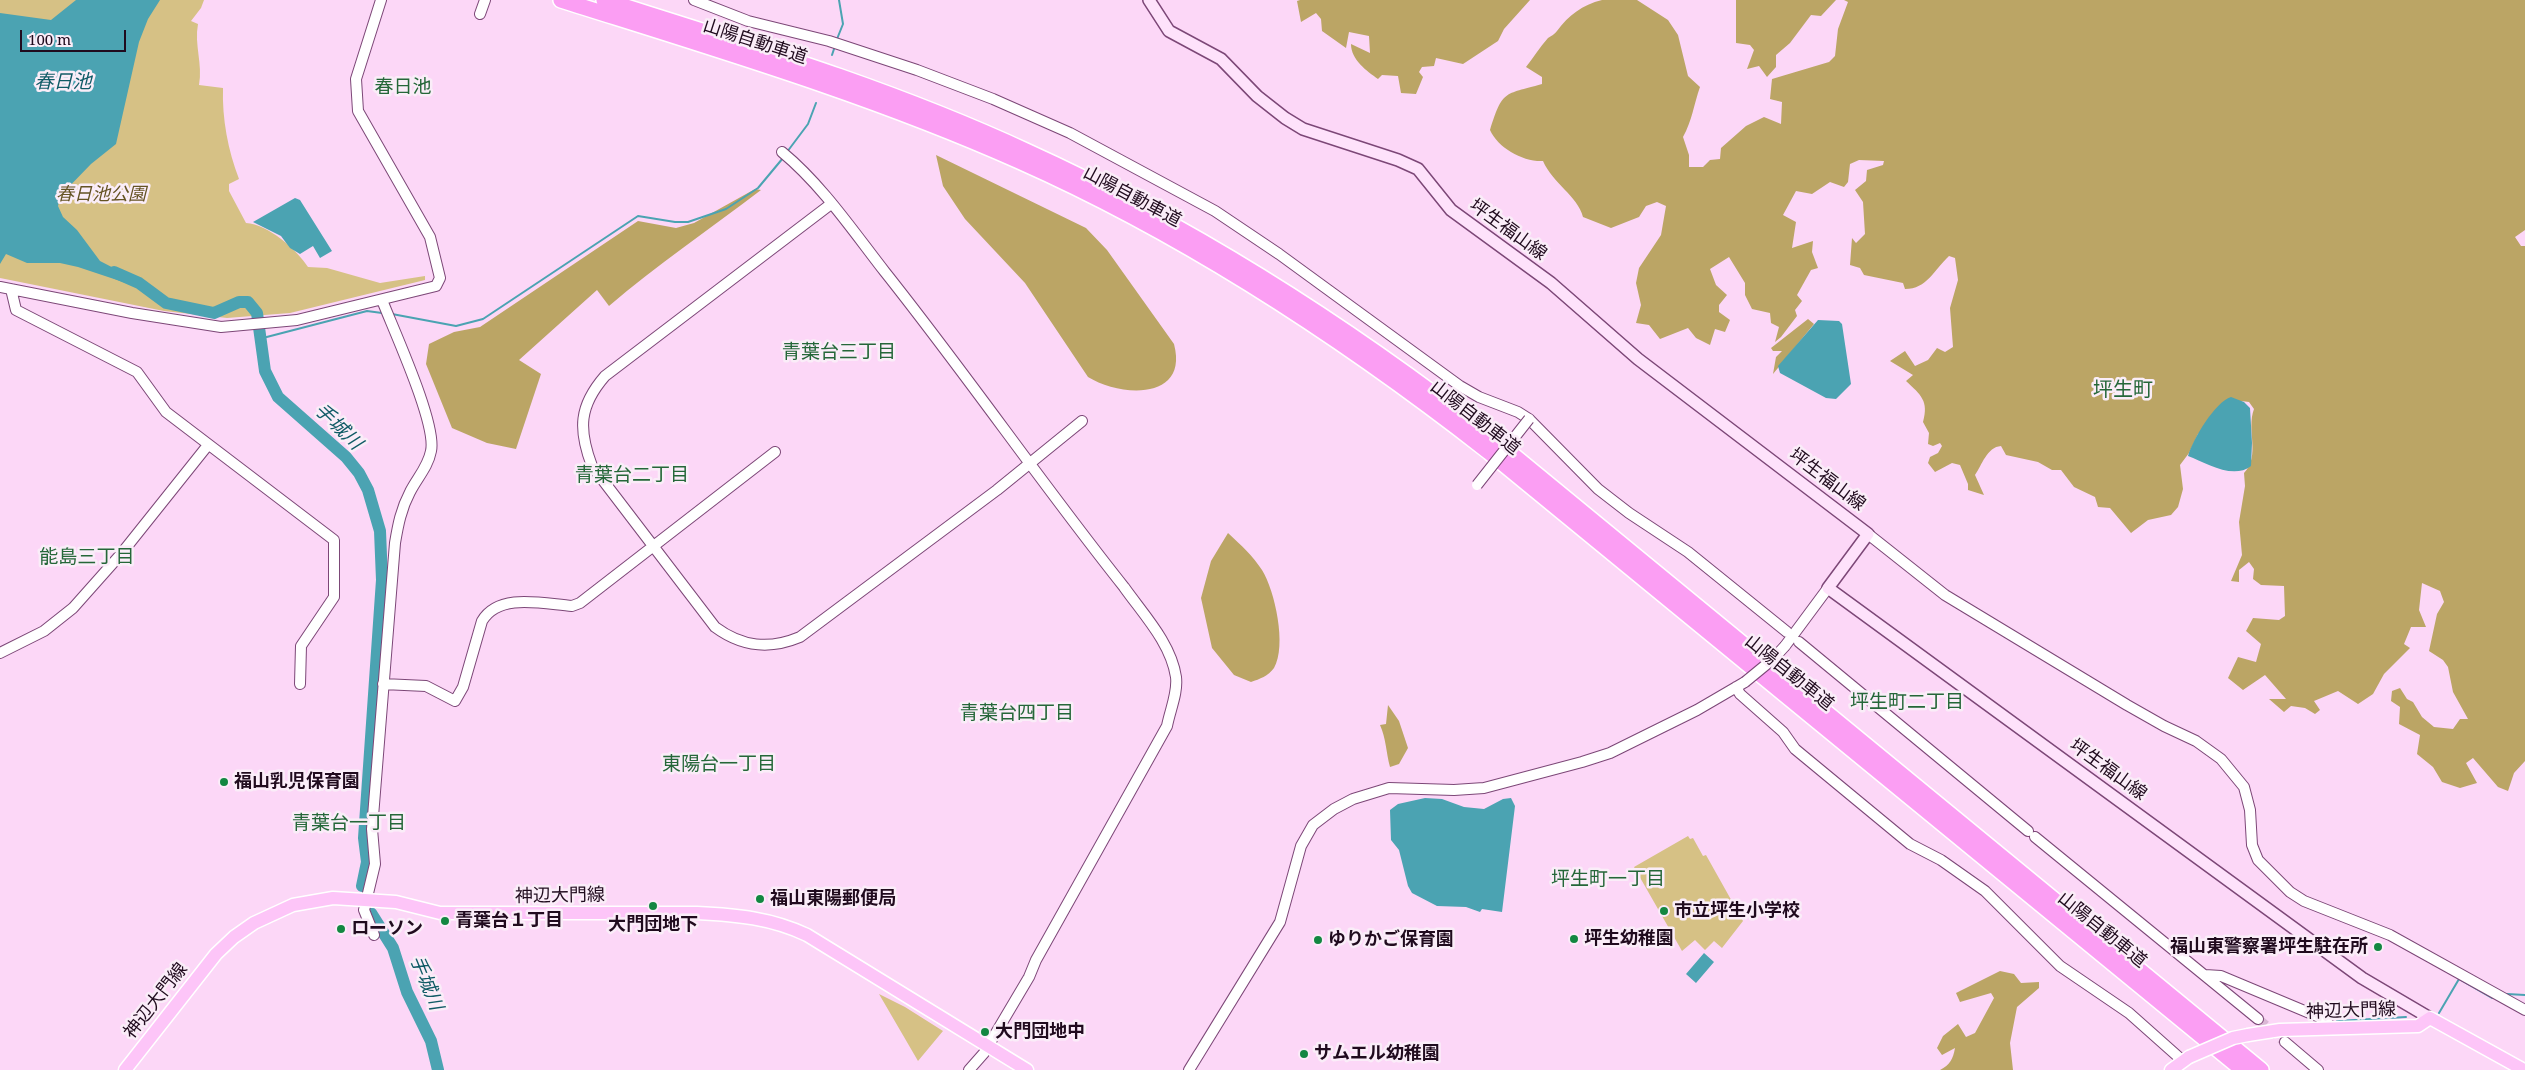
<!DOCTYPE html>
<html>
<head>
<meta charset="utf-8">
<style>
	body { margin:0 }
	#map { position:relative; width:2525px; height:1070px; overflow:hidden; background:#fcd7f7; font-family:"Noto Serif",serif }
	canvas { display:block }
	.scale { position:absolute; left:20px; top:30px; width:106px; height:22px; box-sizing:border-box; border:2px solid #200b1e; border-top:0; padding-left:6px; font-size:15px; line-height:18px; white-space:nowrap; color:#200b1e; -webkit-text-stroke:4px #faedf8; paint-order:stroke }
</style>
</head>
<body>
<div id="map">
<canvas width="2525" height="1070"></canvas>
<div class="scale">100 m</div>
</div>
<script>
const context = document.querySelector('canvas').getContext('2d');
context.lineJoin = 'round';
function fill(path, color) { context.fillStyle = color; context.fill(path, 'evenodd'); }
function strokePath(path, color, width, dash) { context.strokeStyle = color; context.lineWidth = width; context.lineCap = dash ? 'butt' : 'round'; context.setLineDash(dash || []); context.stroke(path); }
function write(font, color, halo, rows, align = 'center') {
  context.font = font + ' "Noto Serif","Noto Sans JP",serif'; context.lineWidth = 5; context.setLineDash([]); context.textBaseline = 'middle'; context.strokeStyle = halo; context.fillStyle = color; for (const [text, x, y, turn = 0] of rows) {
    context.save(); context.translate(x, y); context.rotate((+turn || 0) * Math.PI / 180); context.textAlign = isNaN(turn) ? turn : align; if (halo) context.strokeText(text, 0, 0); context.fillText(text, 0, 0); context.restore();
  }
}
fill(new Path2D(`
	M0 0H204L201 8 191 21 198 24C194 45 203 64 199 85L223 88C222 119 228 150 239 179L229 184V191L246 223C268 224 297 250 308 267L327 268 380 283 425 276V280L290 313 227 318 164 311 0 278Z
	M1688 836 1690 839 1693 838 1703 856 1706 855 1743 921 1722 948 1714 941 1705 950 1695 940 1682 951 1634 867Z
	M879 994 905 1007 943 1031 918 1061Z`), '#d6c185');
fill(new Path2D(`
	M1300 0H1530L1504 29 1498 41 1463 64 1436 58 1434 66 1422 67 1419 72 1423 77 1416 94 1401 93 1398 76 1382 75 1378 79C1367 71 1351 60 1351 44L1370 53 1369 36 1349 32 1346 48 1322 31 1321 19 1316 13 1301 22 1297 1Z
	M1602 0H1637L1668 20 1678 35 1688 76 1700 87C1694 104 1692 121 1683 137L1689 155V167H1703L1710 160 1720 159 1721 148 1746 126 1764 117 1781 124 1782 102 1770 99 1772 79 1829 62 1835 56 1838 29 1848 2 1844 0H2525V230L2515 237 2521 246H2525V761L2514 773 2508 791 2498 787 2473 758 2466 763 2477 783 2460 788 2442 782 2433 767 2417 754 2420 735 2399 724 2400 707 2391 701 2392 691 2400 688 2407 699 2413 702 2422 717 2434 727 2453 729 2460 719H2468L2453 692 2448 667 2443 660 2429 651 2437 614 2444 602 2440 591 2422 583 2419 610 2426 627H2411L2404 644 2410 648 2384 674 2373 694 2358 704 2338 691 2314 701 2320 710 2315 714 2305 708 2291 706 2284 712 2269 699H2286L2265 675 2243 690 2228 678 2238 657 2256 662 2261 644 2246 631 2253 618 2279 620 2285 616 2284 586 2261 585 2253 579 2254 569 2249 562 2239 570V582L2231 581 2242 555 2239 522 2245 486 2244 473C2261 456 2246 430 2254 409L2249 402 2241 401 2198 434 2189 453 2180 465 2183 489 2178 507 2171 515 2148 520 2131 533 2110 508 2098 507 2095 497 2074 487 2061 470H2052L2038 462 2006 455 2001 446C1987 447 1982 465 1975 475L1984 495 1968 490V484L1960 465 1952 463 1935 472 1928 463 1930 457 1938 453 1942 446 1940 443 1933 446 1928 444 1929 433 1923 422C1929 401 1921 395 1906 381L1913 375 1890 361 1905 351 1915 366 1928 360 1937 348 1945 352 1953 347 1950 308 1958 280 1955 258 1949 256C1934 270 1927 289 1905 289L1903 283 1864 275 1860 268 1850 265 1852 238 1856 243 1865 234 1863 202 1855 190 1866 181 1867 170 1883 165 1884 161 1859 160 1850 164 1848 182 1844 187 1830 182 1812 194 1796 191 1783 215 1796 222 1792 248 1813 241 1812 252 1818 268 1811 270 1797 295 1802 301 1795 310 1797 316 1781 337 1775 342 1779 327 1771 323 1770 313 1752 309 1745 295V283L1729 257 1710 269 1716 285 1727 295 1719 305V312L1730 320 1725 332 1715 329 1710 345 1696 338 1688 328 1660 339 1649 325 1636 323 1641 305 1636 283 1639 268 1661 235 1666 206 1657 202 1646 206 1639 217 1611 228 1583 217C1577 195 1553 184 1543 161 1523 162 1498 148 1490 130 1503 90 1503 95 1542 84V77L1526 67C1533 58 1540 47 1548 38 1551 36 1555 34 1557 31 1569 15 1582 5 1602 0Z
	M1736 0H1836L1821 16 1811 15 1790 43 1776 55V67L1767 77 1759 66 1747 69 1754 50 1750 45 1736 43Z
	M936 155 1086 228 1107 250 1174 344C1189 401 1120 397 1088 377L1025 283 965 219 943 186Z
	M755 189 761 190C710 229 657 265 609 306L597 290 519 360 541 374 516 449 487 443 452 428 426 364 429 344 454 332 480 327 638 221 676 228 694 223Z
	M1808 319 1814 324 1773 374 1776 357 1782 351H1773L1771 348Z
	M1228 533C1241 545 1253 556 1262 570 1275 591 1287 646 1274 668 1268 676 1260 679 1251 682L1234 675 1212 648 1201 598 1211 561Z
	M1388 705 1399 721 1408 748 1399 764 1390 767C1386 752 1386 738 1380 725L1386 724Z
	M2000 971 2014 974 2021 983 2039 982V988L2017 1007 2010 1043 2013 1070H1940C1950 1065 1953 1059 1955 1048L1942 1055 1937 1048 1943 1036 1958 1024 1966 1037 1975 1033 1994 998 1991 993 1960 1002 1956 993Z`), '#bba565');
fill(new Path2D(`
	M76 0H160L148 19 139 42 116 144 91 164 61 195 58 206 63 217 77 230 100 261 131 277 126 283 78 267 60 263H27L6 254 0 264V13L51 20Z
	M295 198 300 200 332 251 320 258 313 246 300 254 290 248 281 236 253 222Z
	M1818 320 1839 321 1842 324 1851 384 1836 399 1826 398 1780 373 1778 366Z
	M2231 397 2244 402 2250 408 2252 443 2251 466C2233 480 2206 463 2188 456 2193 439 2215 402 2231 397Z
	M1425 798 1442 799 1464 807 1484 809 1503 799 1511 798 1515 806 1502 912 1482 909 1480 912 1466 907 1437 906 1412 893 1408 886 1399 850 1391 840 1390 810 1398 804Z
	M1704 953 1714 962 1696 983 1686 974Z`), '#4ba3b2');
strokePath(new Path2D(`
	M837 39 843 24 839 0
	M832 55 835 46
	M787 152 808 124 816 103
	M392 314 456 326 483 319 638 216 675 222H688L726 209 758 188 783 158
	M259 339 367 311 382 313
	M2507 994 2525 995
	M2439 1013 2459 979 2492 998
	M2337 1021 2406 1017`), '#4ba3b2', 2);
strokePath(new Path2D(`
	M114 272 139 283 166 303 214 313 239 302H248L257 313 265 371 278 397 346 457 359 473 368 490 380 531 382 580 364 838 367 862 362 886
	M371 913 393 948 407 992 431 1041 438 1070`), '#4ba3b2', 12);
strokePath(new Path2D(`
	M2258 1019 2285 1042`), '#dbb8d6', 10, [10, 5]);
const tertiary = new Path2D(`
	M694 0 748 21 829 41 917 70 993 99 1070 133 1215 211 1279 254 1460 386 1479 397 1518 412 1529 419 1598 489 1629 513 1688 552 1787 632
	M480 14 485 0
	M782 152C822 185 853 231 885 272 967 375 1042 484 1124 587 1143 614 1171 643 1176 677 1178 693 1170 710 1167 726L1036 960 1029 977 984 1053 969 1070
	M831 204 605 376C579 406 578 429 592 466L715 627C742 647 769 650 800 637L997 490 1082 421
	M0 287 132 313 221 327 297 320 436 286 440 278 430 237 358 111 356 79 381 0
	M11 289 16 310 137 372 166 412 334 540V597L301 646 300 684
	M1868 534 1945 595 2127 705 2164 726 2196 741 2221 759 2244 787 2250 810 2252 845 2258 860 2290 892 2304 901 2390 935 2525 1010
	M1799 642 2028 831
	M1785 646 1828 588
	M0 653 44 631 73 608 121 554 208 445
	M383 684 426 686 455 701 463 687 482 621C499 592 544 604 572 606L580 603 775 452
	M1736 687 1740 694 1783 732 1795 749 1910 844 1941 860 1985 891 2060 966 2129 1013 2183 1061
	M2035 837 2258 1019
	M374 935 364 910 375 864 372 829 395 543C398 525 401 509 410 492 417 478 428 467 431 451 437 424 394 331 382 300
	M2205 975 2221 976 2319 1017 2328 1023V1029
	M2285 1042 2318 1070
	M1189 1070 1280 922 1301 846 1313 825 1334 809 1353 799 1389 788 1454 790 1484 788 1582 762 1610 753 1697 710 1745 682`);
const secondary = new Path2D(`
	M1149 0 1169 31 1221 59 1257 96 1285 118 1303 129 1398 160 1418 169 1451 210 1551 283 1638 359 1868 534 1828 588 2362 978 2430 1018`);
const primary = new Path2D(`
	M2248 1035 2280 1030 2418 1026 2430 1018 2524 1070
	M125 1070 216 954 234 937 254 923 293 905 333 898 396 902 440 913H697C737 915 771 918 807 935L1027 1070
	M2171 1070 2189 1057`);
const motorway = new Path2D(`
	M561 0C716 49 871 95 1019 161 1188 236 1343 338 1489 452L2243 1070
	M604 0C746 45 890 88 1026 151 1196 228 1351 328 1497 442L2261 1070`);
strokePath(tertiary, '#7c4777', 12);
strokePath(secondary, '#7c4777', 14);
strokePath(primary, '#fff', 15);
strokePath(motorway, '#fff', 18);
strokePath(tertiary, '#fff', 10);
strokePath(secondary, '#fee2fb', 11);
strokePath(primary, '#fdc5f8', 12);
strokePath(motorway, '#fb9ef3', 15);
const tertiaryBridge = new Path2D(`
	M1477 485 1529 419
	M1745 682 1773 659 1785 646`);
const primaryBridge = new Path2D(`
	M2189 1057 2233 1038 2248 1035`);
strokePath(tertiaryBridge, '#7c4777', 12, []);
strokePath(primaryBridge, '#fff', 15, []);
strokePath(tertiaryBridge, '#fff', 10);
strokePath(primaryBridge, '#fdc5f8', 12);
for (const [x, y, r, color] of [
	[224,782,5,"#128741"],
	[760,899,5,"#128741"],
	[653,906,5,"#128741"],
	[1664,911,5,"#128741"],
	[445,921,5,"#128741"],
	[341,929,5,"#128741"],
	[1574,939,5,"#128741"],
	[1318,940,5,"#128741"],
	[2378,947,5,"#128741"],
	[985,1032,5,"#128741"],
	[1304,1054,5,"#128741"]
]) { const dot = new Path2D(); dot.arc(x, y, r, 0, 2 * Math.PI); context.fillStyle = color; context.fill(dot); strokePath(dot, '#faedf8', 2); }
write('18px', '#200b1e', '#faedf8', [
	["山陽自動車道",755,42,18],
	["山陽自動車道",1132,197,28],
	["坪生福山線",1508,230,36],
	["山陽自動車道",1475,418,38],
	["坪生福山線",1827,480,37],
	["山陽自動車道",1789,673,39],
	["坪生福山線",2108,770,36],
	["神辺大門線",560,896,-1],
	["山陽自動車道",2102,930,39],
	["神辺大門線",156,1001,-52],
	["神辺大門線",2351,1011,-2]
]);
write('italic 18px', '#645323', '#faedf8', [
	["春日池公園",101,195]
]);
write('bold 18px', '#200b1e', '#faedf8', [
	["福山乳児保育園",234,782],
	["福山東陽郵便局",770,899],
	["市立坪生小学校",1674,911],
	["青葉台１丁目",455,921],
	["大門団地下",653,925,"center"],
	["ローソン",351,929],
	["坪生幼稚園",1584,939],
	["ゆりかご保育園",1328,940],
	["福山東警察署坪生駐在所",2368,947,"right"],
	["大門団地中",995,1032],
	["サムエル幼稚園",1314,1054]
], 'left');
write('italic 19px', '#105b66', '#faedf8', [
	["春日池",63,83],
	["手城川",338,427,44],
	["手城川",426,983,68]
]);
write('19px', '#256739', '#faedf8', [
	["春日池",403,88],
	["青葉台三丁目",839,353],
	["青葉台二丁目",632,476],
	["能島三丁目",87,558],
	["坪生町二丁目",1907,703],
	["青葉台四丁目",1017,714],
	["東陽台一丁目",719,765],
	["青葉台一丁目",349,824],
	["坪生町一丁目",1608,880]
]);
write('20px', '#256739', '#faedf8', [
	["坪生町",2123,390]
]);
</script>
</body>
</html>
